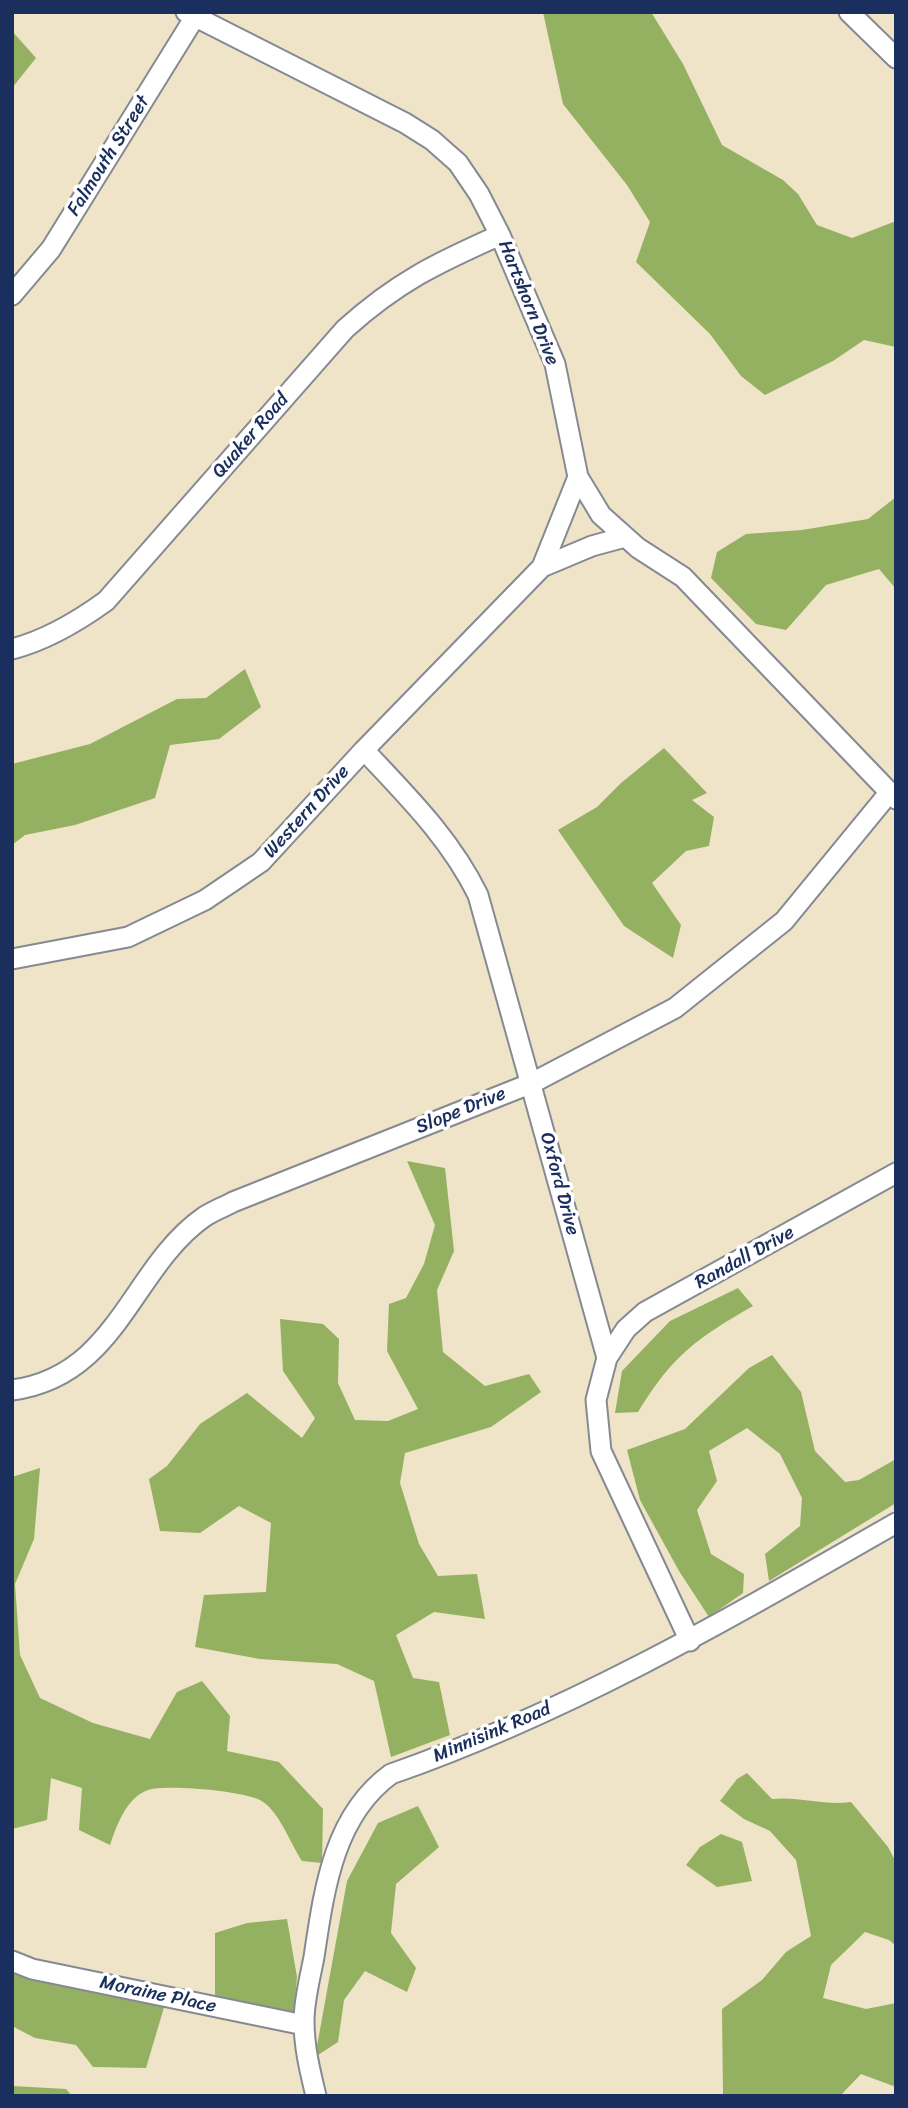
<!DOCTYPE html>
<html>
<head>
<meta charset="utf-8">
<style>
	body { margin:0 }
	#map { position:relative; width:908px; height:2108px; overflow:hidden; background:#efe4c7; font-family:Sriracha,sans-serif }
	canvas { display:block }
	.frame { position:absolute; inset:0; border:14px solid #1b2f5e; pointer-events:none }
</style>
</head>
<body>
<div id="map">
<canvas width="908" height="2108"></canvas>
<div class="frame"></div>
</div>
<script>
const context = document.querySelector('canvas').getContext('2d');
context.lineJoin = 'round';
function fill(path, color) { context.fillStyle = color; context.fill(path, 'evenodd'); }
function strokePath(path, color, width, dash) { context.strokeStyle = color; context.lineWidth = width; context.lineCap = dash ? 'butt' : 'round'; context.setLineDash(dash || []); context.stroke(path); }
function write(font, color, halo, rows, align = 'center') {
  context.font = font + ' Sriracha,sans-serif'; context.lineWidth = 7; context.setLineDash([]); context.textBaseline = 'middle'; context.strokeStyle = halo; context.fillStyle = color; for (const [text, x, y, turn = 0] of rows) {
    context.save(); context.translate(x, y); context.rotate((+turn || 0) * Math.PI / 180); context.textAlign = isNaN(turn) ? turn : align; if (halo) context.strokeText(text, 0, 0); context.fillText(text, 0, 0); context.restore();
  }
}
fill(new Path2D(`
	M543 12H651L683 64 722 145 783 180 798 194 817 225 852 238 896 221V347L864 340 833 361 765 395 741 376 710 334 636 262 650 222 627 185 563 104Z
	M12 31 36 58 12 88Z
	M896 497V589L879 569 826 585 786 630 756 624 711 578 717 552 746 534 802 530 868 519Z
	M245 669 261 707 219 739 170 745 155 798 75 825 25 835 12 845V764L90 744 177 699 206 698Z
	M664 748 707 793 692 800 714 817 709 846 686 851 652 883 681 925 673 958 624 926 558 830 597 807 621 783Z
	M407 1161 445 1168 454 1251 437 1290 443 1352 485 1386 529 1374 541 1392 491 1427 405 1453 400 1483 419 1544 438 1576 477 1574 485 1619 434 1612 396 1635 413 1678 439 1682 450 1735 391 1757 374 1681 337 1664 260 1659 195 1647 204 1595 266 1592 271 1523 239 1506 200 1533 160 1531 149 1479 167 1466 200 1424 247 1393 302 1438 315 1418 283 1371 280 1319 323 1324 339 1339 338 1383 355 1420 388 1421 418 1409 387 1351 389 1304 406 1298 424 1264 435 1225Z
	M738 1288 753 1306C697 1338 672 1356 638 1412L615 1413 622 1371 670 1321Z
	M772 1355 801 1392 815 1451 845 1482 859 1480 896 1459V1503L769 1581 765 1554 800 1526 802 1498 780 1454 747 1428 709 1451 717 1481 697 1510 711 1554 744 1574 743 1593 709 1617 679 1571 640 1500 627 1450 685 1429 749 1368Z
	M40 1468 34 1539 15 1584 20 1655 40 1698 93 1723 150 1739 177 1692 202 1681 230 1716 227 1751 279 1762 323 1809 322 1863 302 1861C290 1843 279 1810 260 1800 243 1791 165 1784 148 1790 126 1798 117 1825 110 1845L79 1830 82 1788 51 1778 47 1820 12 1829V1477Z
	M747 1773 772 1799C799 1796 824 1806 851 1802L888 1847 896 1862V1946L889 1940 865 1932 831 1965 823 1998 866 2009 896 2003V2087L861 2074 840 2096H723L722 2009 762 1980 786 1952 811 1936 796 1860 770 1831 744 1819 720 1801 737 1779Z
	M418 1806 439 1847 396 1884 391 1933 416 1968 407 1992 365 1971 344 2000 338 2042 315 2057 347 1881 378 1823Z
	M721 1834 742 1842 752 1881 717 1887 686 1865 700 1847Z
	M287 1919 297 1977 294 2012 215 1997V1933L247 1923Z
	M12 1970 64 1986 165 2004 146 2068 93 2067 76 2045 35 2038 12 2026Z
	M12 2086 66 2089 72 2096H12Z`), '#94b061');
const street = new Path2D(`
	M186 12 405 123 432 140 458 163 479 194 500 235 555 364 578 477 601 515 638 548 683 577 896 799
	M849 12 896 58
	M12 295 51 249 198 12
	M542 567 578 477
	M12 649C47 640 77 622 106 601L345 329C397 282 437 263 500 235
	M364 750C407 796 450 838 478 895L607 1358 596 1400 601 1451 690 1641
	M12 959 128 937 205 900 261 862 364 750 542 567 592 546 625 537
	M607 1358 626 1329 645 1312 896 1173
	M12 1390C118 1376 131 1268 204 1217 213 1211 224 1207 233 1202L532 1083 675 1008 784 921 889 793
	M12 1961 32 1969 304 2025
	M316 2096C310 2071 304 2047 304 2021 304 2000 310 1978 314 1957 324 1891 333 1816 391 1774 569 1712 732 1617 896 1523`);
strokePath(street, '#858a92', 23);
strokePath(street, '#fff', 19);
write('19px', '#1b2f5e', '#fff', [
	["Falmouth Street",109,156,-58],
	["Hartshorn Drive",528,303,68],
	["Quaker Road",251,436,-49],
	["Western Drive",307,812,-48],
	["Slope Drive",461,1111,-22],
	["Oxford Drive",559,1184,75],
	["Randall Drive",745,1258,-29],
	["Minnisink Road",492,1733,-23],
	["Moraine Place",158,1995,12]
]);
</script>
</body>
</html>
